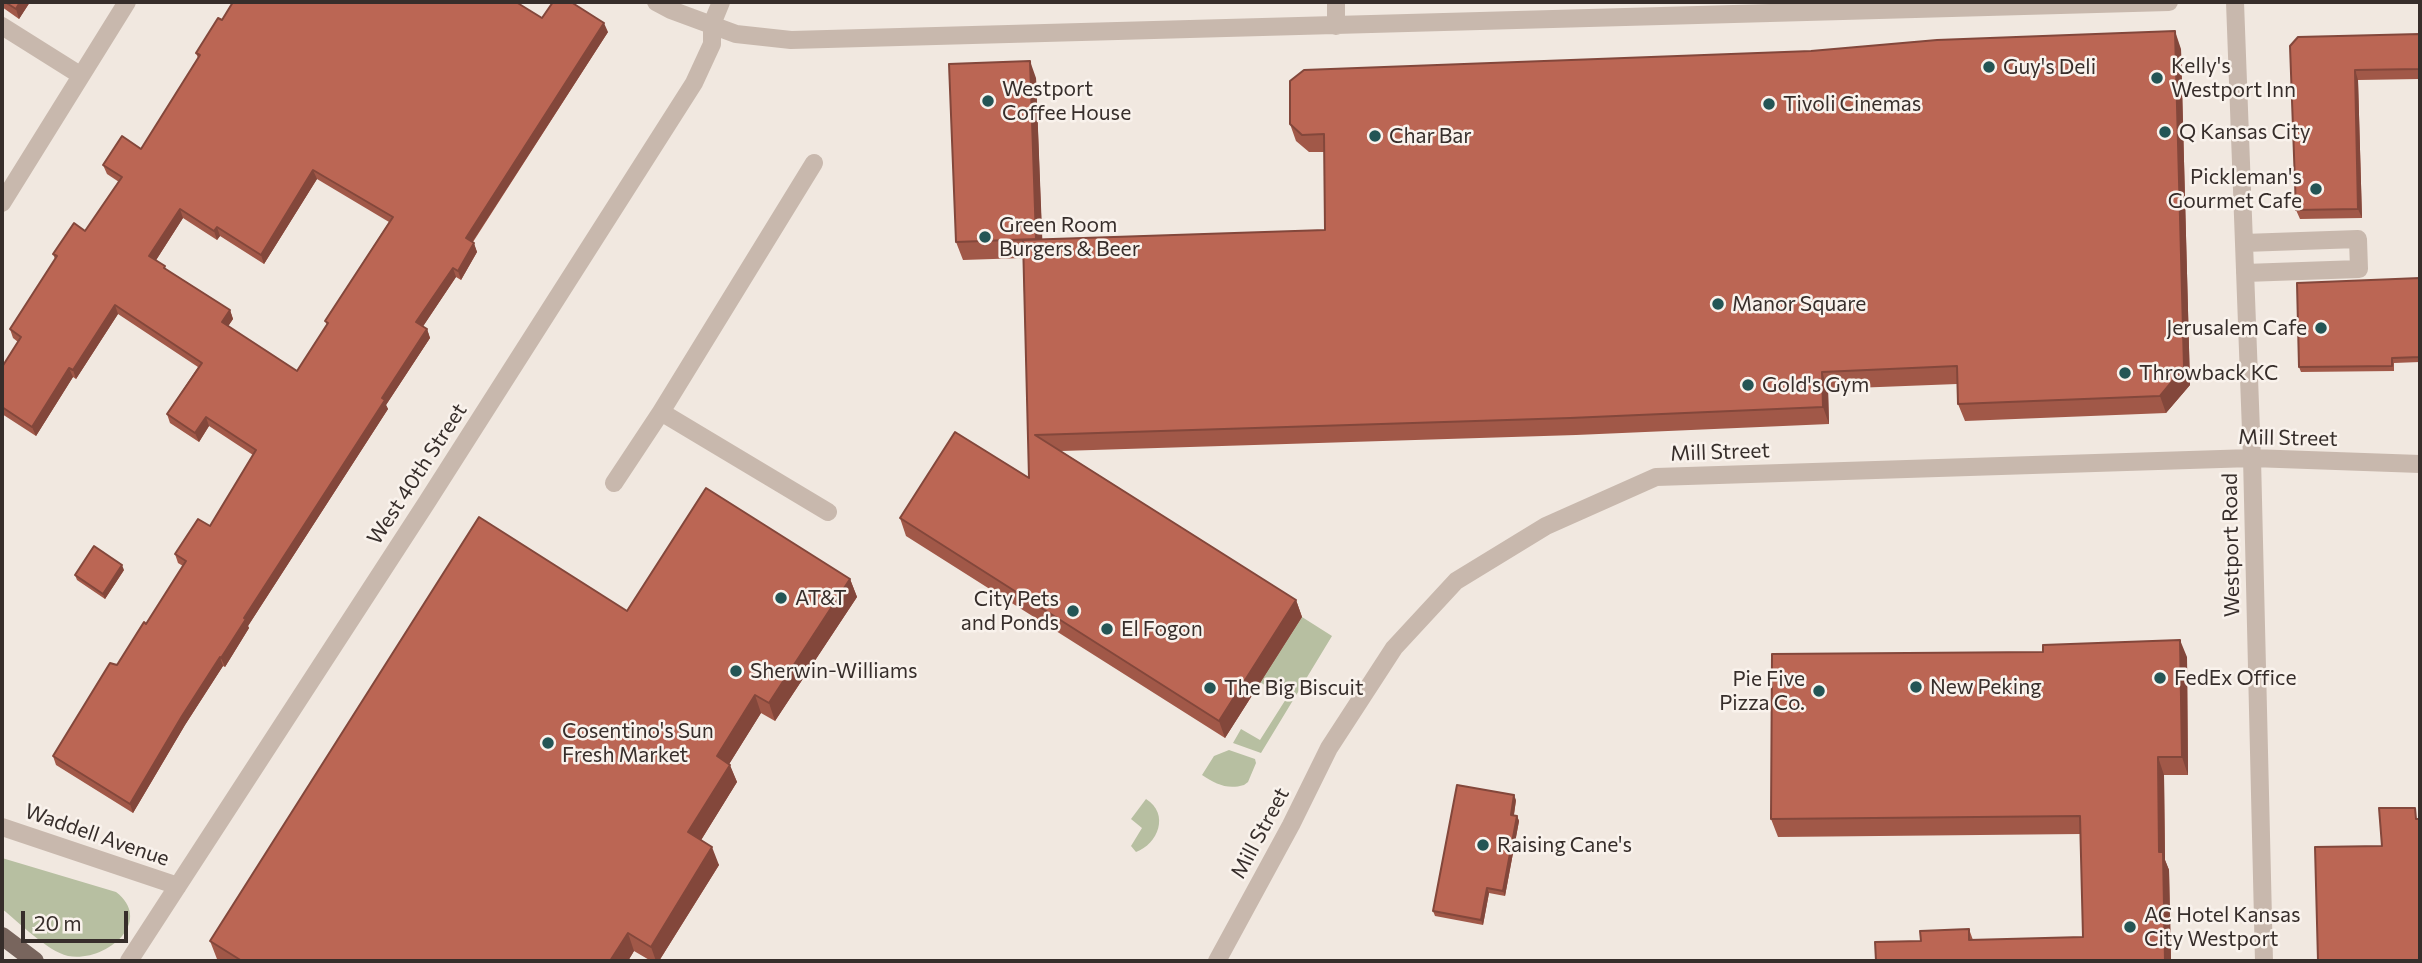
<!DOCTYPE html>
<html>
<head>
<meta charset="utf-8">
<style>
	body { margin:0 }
	#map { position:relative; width:2422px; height:963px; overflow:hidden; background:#f1e8e0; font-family:Commissioner,sans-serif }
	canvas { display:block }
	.frame { position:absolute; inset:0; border:4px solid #372e2b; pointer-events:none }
	.scale { position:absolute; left:21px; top:911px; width:107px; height:32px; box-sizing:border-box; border:4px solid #372e2b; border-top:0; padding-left:9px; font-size:21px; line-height:24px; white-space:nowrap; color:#372e2b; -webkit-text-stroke:5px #f9f2ec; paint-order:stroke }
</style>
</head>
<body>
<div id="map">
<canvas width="2422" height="963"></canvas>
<div class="frame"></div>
<div class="scale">20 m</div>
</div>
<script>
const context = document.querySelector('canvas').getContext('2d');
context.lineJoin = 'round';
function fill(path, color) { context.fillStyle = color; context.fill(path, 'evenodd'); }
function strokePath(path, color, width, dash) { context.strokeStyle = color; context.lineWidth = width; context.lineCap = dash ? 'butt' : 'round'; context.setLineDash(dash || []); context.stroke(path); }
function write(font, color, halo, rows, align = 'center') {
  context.font = font + ' Commissioner,sans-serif'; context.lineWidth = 5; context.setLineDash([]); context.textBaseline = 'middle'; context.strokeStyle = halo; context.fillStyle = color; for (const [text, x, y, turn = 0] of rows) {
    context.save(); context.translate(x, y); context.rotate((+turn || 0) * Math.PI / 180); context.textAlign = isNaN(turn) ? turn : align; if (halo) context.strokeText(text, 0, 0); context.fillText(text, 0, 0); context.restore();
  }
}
fill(new Path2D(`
	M1302 617 1332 636 1261 753 1233 743 1241 729 1260 740 1286 699 1260 682Z
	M1229 750 1255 759 1256 763 1248 782 1244 785C1227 790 1216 784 1202 775L1214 756Z
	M1146 799C1170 814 1158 844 1136 852L1131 846 1142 828 1131 819Z
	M2 858 116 892C155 922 105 963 68 956 47 951 19 922 2 909Z`), '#b7bfa1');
strokePath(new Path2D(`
	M656 2 671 10 736 34 791 40 2169 2
	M1336 2V26
	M2235 2 2252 458 2264 961
	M2 26 80 75
	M2 203 127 2
	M2244 243 2358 239 2359 269 2245 273
	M661 412 828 512
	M614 483 661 412 814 163
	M2 827 178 886
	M129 961 427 502 694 83 712 44V24L721 2
	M1217 961 1291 825 1329 748 1394 648 1456 581 1546 526 1656 477 2252 458 2420 464`), '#c8b8ad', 18);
strokePath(new Path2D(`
	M2 936 35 961`), '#78655d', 18);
fill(new Path2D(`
	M2 2H30L19 19 2 7Z
	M542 18 608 32 473 242 477 252 461 280 456 277 423 326 427 329 430 338 386 405 388 409 248 626 249 628 225 667 223 666 185 725 133 813 56 765 53 756 146 624 183 566 178 563 175 554 210 526 253 455 209 426 199 442 170 423 167 414 198 367 118 314 76 379 73 377 36 436 2 414V367L18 342 13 338 10 329 55 259 53 254 85 231 119 182 107 174 103 165 141 149 198 58 196 53 222 20ZM317 179 389 222 325 321 327 325 297 371 228 326 233 319 230 310 166 269 156 260 183 218 217 240 220 236 264 264Z
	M2420 34V79L2358 80 2362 218 2300 219 2296 210 2290 46Z
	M2181 49 2190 385 2166 413 1965 421 1958 404 1957 384 1828 389 1829 424 1576 435 1061 451 1296 600 1302 617 1225 738 906 536 900 518 1029 478 1023 258 963 260 956 242 1036 78 1042 239 1325 230 1324 152H1309L1296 141 1290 124Z
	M2420 278V362L2394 363V371L2301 372 2299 367Z
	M124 570 105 599 77 580 75 575Z
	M850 579 857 597 775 721 761 713 729 764 737 782 701 840 719 865 659 961H651L634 951 628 961H221L217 959 210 941 627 611Z
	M2187 657 2188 775H2164L2165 860 2169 870 2171 961 1921 941 1969 929 1973 940 2083 937 2081 834 1778 837 1771 819Z
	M1516 800 1514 815 1517 816 1519 821 1505 896 1489 893 1483 925 1435 916 1433 911Z`), '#a15848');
fill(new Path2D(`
	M20 2H30L19 19 16 9Z
	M604 23 608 32 469 247 466 238Z
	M2175 31 2181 49 2190 385 2166 413 2160 396Z
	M1030 61 1036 78 1043 257 1036 239Z
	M2355 70 2358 80 2362 218 2358 209Z
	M313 170 317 179 264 264 261 255Z
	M180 209 183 218 153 265 149 256Z
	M217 227 220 236 217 240 214 231Z
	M474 243 477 252 461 280 458 271Z
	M453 268 456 277 420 331 416 322Z
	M115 305 118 314 76 379 73 370Z
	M230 310 233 319 225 331 222 322Z
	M427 329 430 338 386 405 388 409 248 626 249 628 225 667 221 658 244 618 382 398Z
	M69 368 73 377 36 436 32 427Z
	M1822 372 1828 389 1829 424 1823 407Z
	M206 417 209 426 199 442 195 433Z
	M122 565 124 570 105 599 103 594Z
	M850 579 857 597 775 721 769 703Z
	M1296 600 1302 617 1225 738 1219 721Z
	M2180 640 2187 657 2188 775 2182 757Z
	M220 657 223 666 185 725 133 813 130 804 182 716Z
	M755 695 761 713 723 774 717 756Z
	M2158 757 2164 775 2165 860 2169 870 2171 961H2165L2159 852Z
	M730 765 737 782 695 850 688 832Z
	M1514 795 1516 800 1513 820 1511 815Z
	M1517 816 1519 821 1505 896 1503 891Z
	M712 847 719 865 659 961H656L651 947Z
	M1487 888 1489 893 1483 925 1481 920Z
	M628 933 634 951 628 961H610Z`), '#83473b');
const building = new Path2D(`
	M5 2H20L16 9Z
	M233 2H516L542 18 553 2H571L604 23 466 238 474 243 458 271 453 268 416 322 427 329 382 398 385 400 244 618 246 619 221 658 220 657 182 716 130 804 53 756 110 663 117 665 144 622 146 624 186 561 175 554 198 519 210 526 256 450 206 417 195 433 167 414 202 363 115 305 73 370 69 368 32 427 2 407V367L21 337 10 329 57 256 53 254 74 223 85 231 122 177 103 165 122 136 141 149 200 55 196 53 218 18 222 20ZM313 170 393 217 325 321 328 323 297 371 222 322 230 310 164 268 165 266 149 256 180 209 214 231 217 227 261 255Z
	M2175 31 2184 367 2160 396 1958 404 1957 366 1822 372 1823 407 1570 418 1035 435 1296 600 1219 721 900 518 955 432 1029 478 1023 240 1325 230 1324 134 1302 135 1290 124V81L1304 70 1811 51 1937 40Z
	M2420 34V69L2355 70 2358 209 2296 210 2290 46 2298 37Z
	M1030 61 1036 239 956 242 949 64Z
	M2420 278V357L2392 358V366L2299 367 2297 283Z
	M706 488 850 579 769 703 755 695 717 756 730 765 688 832 712 847 651 947 628 933 610 961H242L210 941 479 517 627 611Z
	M94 546 122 565 103 594 75 575Z
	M2180 640 2182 757H2158L2159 852H2163L2165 961H1876L1875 942 1921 941 1920 931 1969 929V940L2083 937 2080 816 1771 819 1772 654 2043 652V645Z
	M1457 785 1514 795 1511 815 1517 816 1503 891 1487 888 1481 920 1433 911Z
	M2379 808H2415L2416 819H2420V961H2318L2315 847 2382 846Z`);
fill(building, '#bb6654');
strokePath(building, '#83473b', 2);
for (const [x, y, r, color] of [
	[1989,67,7,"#245555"],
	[2157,78,7,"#245555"],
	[988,101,7,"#245555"],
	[1769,104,7,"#245555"],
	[2165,132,7,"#245555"],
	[1375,136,7,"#245555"],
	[2316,189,7,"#245555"],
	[985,237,7,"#245555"],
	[1718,304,7,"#245555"],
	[2321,328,7,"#245555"],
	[2125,373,7,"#245555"],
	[1748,385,7,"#245555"],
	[781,598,7,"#245555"],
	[1073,611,7,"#245555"],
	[1107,629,7,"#245555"],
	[736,671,7,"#245555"],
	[2160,678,7,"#245555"],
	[1916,687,7,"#245555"],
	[1210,688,7,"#245555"],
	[1819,691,7,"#245555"],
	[548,743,7,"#245555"],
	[1483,845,7,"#245555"],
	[2130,927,7,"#245555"]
]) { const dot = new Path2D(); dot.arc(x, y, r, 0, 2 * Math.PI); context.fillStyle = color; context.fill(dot); strokePath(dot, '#f9f2ec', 2.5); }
write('21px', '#372e2b', '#f9f2ec', [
	["Kelly's",2171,66],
	["Westport Inn",2171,90],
	["Guy's Deli",2003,67],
	["Westport",1002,89],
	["Coffee House",1002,113],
	["Tivoli Cinemas",1783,104],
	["Q Kansas City",2179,132],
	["Char Bar",1389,136],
	["Pickleman's",2302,177,"right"],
	["Gourmet Cafe",2302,201,"right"],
	["Green Room",999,225],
	["Burgers & Beer",999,249],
	["Manor Square",1732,304],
	["Jerusalem Cafe",2307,328,"right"],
	["Throwback KC",2139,373],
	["Gold's Gym",1762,385],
	["AT&T",795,598],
	["City Pets",1059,599,"right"],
	["and Ponds",1059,623,"right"],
	["El Fogon",1121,629],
	["Sherwin-Williams",750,671],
	["FedEx Office",2174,678],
	["Pie Five",1805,679,"right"],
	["Pizza Co.",1805,703,"right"],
	["New Peking",1930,687],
	["The Big Biscuit",1224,688],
	["Cosentino's Sun",562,731],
	["Fresh Market",562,755],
	["Raising Cane's",1497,845],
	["AC Hotel Kansas",2144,915],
	["City Westport",2144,939]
], 'left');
write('21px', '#372e2b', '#f9f2ec', [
	["Mill Street",2288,438,1],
	["Mill Street",1720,452,-2],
	["West 40th Street",417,474,-57],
	["Westport Road",2231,545,-91],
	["Mill Street",1260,833,-62],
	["Waddell Avenue",97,835,19]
]);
</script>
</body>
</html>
